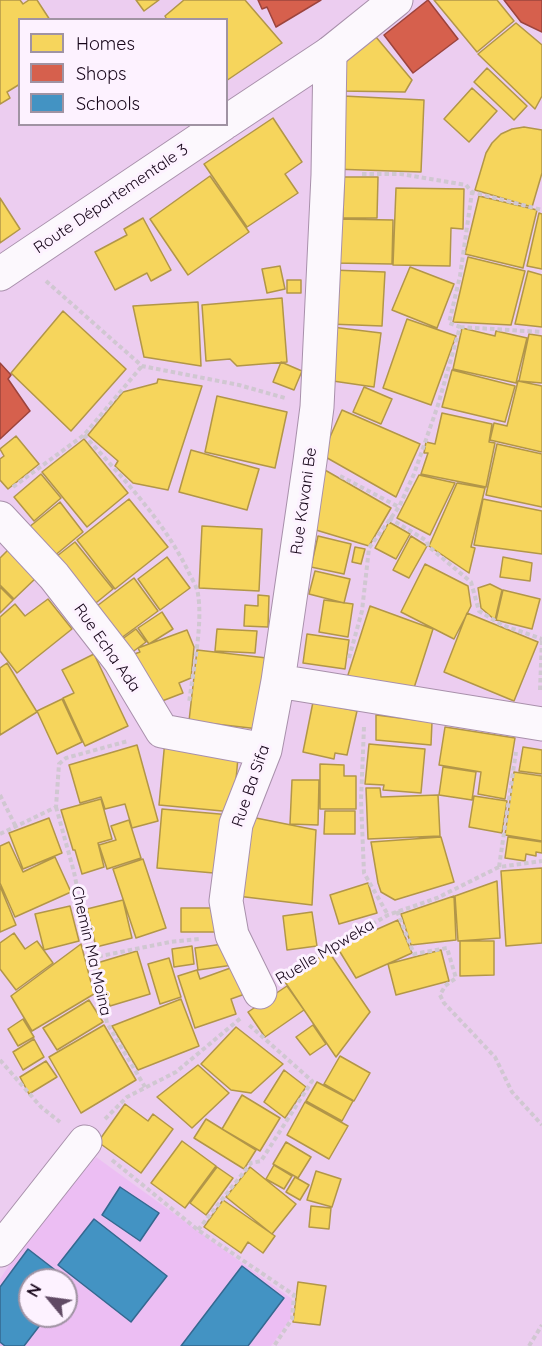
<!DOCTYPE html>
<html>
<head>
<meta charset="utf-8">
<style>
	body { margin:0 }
	#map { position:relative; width:542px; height:1346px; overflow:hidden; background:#eccdf0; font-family:Quicksand,sans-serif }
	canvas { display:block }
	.legend { position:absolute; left:18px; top:18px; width:210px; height:108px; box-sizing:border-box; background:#fdf2ff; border:2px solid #a093a3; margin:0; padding:8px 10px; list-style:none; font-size:18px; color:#150418 }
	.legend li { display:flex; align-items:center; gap:12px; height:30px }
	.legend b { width:30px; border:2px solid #a093a3 }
	.north { position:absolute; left:18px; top:1268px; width:60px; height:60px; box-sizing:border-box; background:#fdf2ff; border:2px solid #a093a3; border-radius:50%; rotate:299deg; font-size:16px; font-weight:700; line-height:24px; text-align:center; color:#150418 }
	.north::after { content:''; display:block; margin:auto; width:21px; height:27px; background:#604a64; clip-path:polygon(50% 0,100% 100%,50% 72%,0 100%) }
</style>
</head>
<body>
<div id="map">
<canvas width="542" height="1346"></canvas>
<ul class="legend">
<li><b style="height:16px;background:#f6d55c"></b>Homes</li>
<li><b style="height:16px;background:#d6604d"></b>Shops</li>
<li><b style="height:16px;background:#4393c3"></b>Schools</li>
</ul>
<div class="north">N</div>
</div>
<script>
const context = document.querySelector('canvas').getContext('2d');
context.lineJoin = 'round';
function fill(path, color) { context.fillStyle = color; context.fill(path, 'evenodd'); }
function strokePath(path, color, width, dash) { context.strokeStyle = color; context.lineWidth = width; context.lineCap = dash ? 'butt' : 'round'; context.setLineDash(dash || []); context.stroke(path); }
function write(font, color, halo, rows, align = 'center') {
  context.font = font + ' Quicksand,sans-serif'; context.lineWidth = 6; context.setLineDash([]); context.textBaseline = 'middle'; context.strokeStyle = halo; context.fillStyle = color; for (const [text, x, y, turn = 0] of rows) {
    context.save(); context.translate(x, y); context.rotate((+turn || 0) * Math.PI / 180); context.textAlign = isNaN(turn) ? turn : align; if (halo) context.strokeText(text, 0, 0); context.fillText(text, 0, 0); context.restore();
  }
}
fill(new Path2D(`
	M96 1157 292 1299 291 1318 271 1346H0V1279L24 1243ZM30 1280H66V1316H30Z`), '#ecbef3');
const homes = new Path2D(`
	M0 0H20L23 4 29 0H37L50 20H20V84L7 92 10 98 0 104Z
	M136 0H159L144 11Z
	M184 0H245L282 43 226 81V20H167L165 16Z
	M434 0H497L514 21 477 52Z
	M516 23 542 45V96L535 109 478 54Z
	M376 37 412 80 405 92 340 91 344 61Z
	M487 68 527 106 514 120 474 82Z
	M472 88 497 111 469 142 444 119Z
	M343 96 424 100 421 172 333 169Z
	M273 118 302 162 285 174 298 193 247 227 204 164Z
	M524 127 542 130V173L532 207 475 190 486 153 492 143 501 134 512 129Z
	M210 176 249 232 188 275 150 219Z
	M344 177H378L377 218H343Z
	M396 188 464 189 463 229 451 228 450 266 393 265Z
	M479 196 537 210 523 268 465 254Z
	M0 198 20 229 0 243Z
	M539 213 542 214V269L527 266Z
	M143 218 171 270 151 281 147 273 115 290 95 252 127 235 124 229Z
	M334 219 393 220 392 264 333 263Z
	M468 257 525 271 511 325 453 322Z
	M280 266 285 289 267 293 262 269Z
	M410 267 454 284 437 328 392 310Z
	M332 270 385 272 382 326 329 324Z
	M528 271 542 275V327L515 324Z
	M287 280H301V293H287Z
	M282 298 287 362 237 366 230 359 206 361 202 305Z
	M198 302 201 366 144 357 133 306Z
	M63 311 126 369 71 431 11 373Z
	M407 319 456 336 431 405 383 388Z
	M332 327 381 333 374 387 326 380Z
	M462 328 495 336 496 331 527 338 516 383 453 369Z
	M529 334 542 336V383L519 381Z
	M281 362 302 371 294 390 273 382Z
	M452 370 515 386 505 422 442 407Z
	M158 379 202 386 168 490 133 483 115 466 118 461 88 435 123 392 157 383Z
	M518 381 542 386V452L490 440 494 423 507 426Z
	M364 387 392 399 381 424 353 412Z
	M217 396 287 412 275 468 205 452Z
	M342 410 420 444 396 497 322 455Z
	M442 413 492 424 489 442 495 443 486 487 421 474 428 453H424L426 442 435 444Z
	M16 436 39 464 8 489 0 480V459L4 456 0 449Z
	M84 439 128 493 87 527 42 472Z
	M497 444 542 454V507L486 495Z
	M191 450 259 469 247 510 179 492Z
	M318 466 391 508 369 546 306 527Z
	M41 474 61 498 34 521 14 497Z
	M419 475 455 483 430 535 397 518Z
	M457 483 485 488 471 547 475 548 469 573 429 546Z
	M129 499 168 547 115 589 77 540Z
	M483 499 542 511V554L474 545Z
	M60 502 83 532 47 562 23 532Z
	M389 522 410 534 396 559 375 548Z
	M202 526 262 529 259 591 199 588Z
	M318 536 351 544 344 574 311 567Z
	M411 536 427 546 409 578 393 570Z
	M75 542 113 589 86 611 48 563Z
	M355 547 365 549 361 564 352 562Z
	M9 549 37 577 14 599 0 585V558Z
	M167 557 190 588 160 610 138 579Z
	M503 557 532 563 530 581 500 577Z
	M425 564 468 586 471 606 454 639 401 612Z
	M315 571 350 579 344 603 309 594Z
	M134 578 158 611 113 644 89 612Z
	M490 584 502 590 495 620 481 608 478 588Z
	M0 587 13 600 0 613Z
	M503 590 540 599 532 629 496 620Z
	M258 595 269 596 268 627 244 626 245 605 258 606Z
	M48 599 72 629 17 673 0 651V617L15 604 25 616Z
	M324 600 353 604 348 637 319 632Z
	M370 606 433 629 413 691 347 678Z
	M162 612 173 629 149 644 138 628Z
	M467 613 538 642 514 701 444 672Z
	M136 629 146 642 127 656 117 643Z
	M217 629 257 631 255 653 215 651Z
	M187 630 194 647 191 678 179 683 183 693 149 706 129 656 140 652 138 648Z
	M307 634 349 640 345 669 303 663Z
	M197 650 267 658 259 729 189 721Z
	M94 654 128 726 85 746 63 698 74 693 62 670Z
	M7 663 37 712 0 735V668Z
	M62 699 82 742 57 754 37 711Z
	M313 702 357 711 347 755 335 753 334 759 303 752Z
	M376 715 432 722 431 745 376 740Z
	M445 727 515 738 505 799 478 794 481 772 439 765Z
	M165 740 239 747 233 812 159 805Z
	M369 744 425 749 421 793 383 790 384 785 365 784Z
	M137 745 158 821 132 828 125 804 105 809 101 797 80 803 69 765Z
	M523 747 542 750V774L519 771Z
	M320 764 344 765V776H356V809H320Z
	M443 767 476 772 472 800 439 795Z
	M514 772 542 776V841L505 835Z
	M292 780H319L318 825 290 824Z
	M366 788H380L381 797 438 795 440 836 368 839Z
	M474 796 507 801 502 833 469 827Z
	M101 799 112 839 98 843 104 867 82 874 75 850H73L61 810Z
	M162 809 231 815 225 874 157 868Z
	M325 811H355V834H324Z
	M246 816 316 830 312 905 237 896Z
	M49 818 62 853 23 869 9 833Z
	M129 820 141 858 107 869 99 845 116 840 111 826Z
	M441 837 454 882 395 900 381 892 378 883 371 842Z
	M508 837 542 842V853L536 852V856L526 854 525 861 505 858Z
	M9 842 23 872 55 857 71 892 15 917 0 883V846Z
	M143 859 166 928 136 938 113 869Z
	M542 868V943L506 946 501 871Z
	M497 881 500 938 458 941 455 896Z
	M368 883 377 913 339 924 330 895Z
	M0 886 16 925 0 932Z
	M454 896 456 940 411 945 401 914Z
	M123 900 132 938 96 947 87 909Z
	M70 906 79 941 44 950 35 914Z
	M181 908H217L216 932H181Z
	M312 912 317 946 287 950 283 916Z
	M398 920 412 953 356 978 337 947Z
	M14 933 25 949 37 941 53 963 16 990 0 969V943Z
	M460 941H494V975L460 976Z
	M230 943 233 965 198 970 195 948Z
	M81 944 94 994 32 1031 11 996Z
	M192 946 194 964 174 967 172 949Z
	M441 950 449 981 396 995 388 964Z
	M137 951 150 994 110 1006 97 963Z
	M329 952 370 1012 336 1057 283 979Z
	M169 958 181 997 160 1004 148 964Z
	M236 966 245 994 231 999 236 1014 195 1028 178 976 197 970 200 979Z
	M287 986 304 1010 265 1037 248 1012Z
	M181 999 199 1046 138 1070 112 1026Z
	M89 1000 103 1022 57 1050 43 1028Z
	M23 1019 34 1037 18 1046 8 1029Z
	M104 1025 136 1080 81 1113 49 1057Z
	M313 1025 326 1044 310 1055 296 1037Z
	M236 1027 283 1064 251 1093 231 1090 201 1064Z
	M34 1039 44 1057 23 1070 13 1052Z
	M340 1056 370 1073 354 1101 324 1084Z
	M46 1061 57 1077 29 1094 20 1077Z
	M198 1065 229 1093 192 1128 157 1097Z
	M284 1070 306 1087 285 1118 264 1102Z
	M317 1082 353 1101 342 1121 306 1101Z
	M242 1095 280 1118 260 1151 222 1129Z
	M305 1102 348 1126 329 1159 287 1135Z
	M125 1104 148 1121 153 1114 173 1129 141 1173 98 1142Z
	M206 1119 256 1150 244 1169 194 1138Z
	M182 1141 216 1166 185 1208 151 1183Z
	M286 1142 311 1157 298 1178 273 1164Z
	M274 1165 292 1176 284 1189 266 1179Z
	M217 1167 233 1178 206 1215 190 1203Z
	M250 1167 296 1204 272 1234 226 1197Z
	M316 1171 341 1179 332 1207 307 1200Z
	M295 1177 309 1185 300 1200 286 1192Z
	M223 1200 275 1236 263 1253 248 1242 241 1253 204 1227Z
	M311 1206 331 1208 329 1229 309 1227Z
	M298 1282 326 1286 320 1325 293 1322Z`);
fill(homes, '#f6d55c');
strokePath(homes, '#b29648', 1.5);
const shops = new Path2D(`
	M258 0H321L276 27 267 7 262 9Z
	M428 0 458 39 413 73 384 35Z
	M504 0H542V32L521 22Z
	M0 363 11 375 8 379 30 411 0 439Z`);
fill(shops, '#d6604d');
strokePath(shops, '#9c443d', 1.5);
const schools = new Path2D(`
	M120 1187 159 1213 140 1241 102 1215Z
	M94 1219 167 1276 131 1322 58 1265Z
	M28 1249 72 1283 66 1291V1280H30V1316H47L24 1346H5L0 1342V1287Z
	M242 1266 284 1298 248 1346H181Z`);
fill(schools, '#4393c3');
strokePath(schools, '#356890', 1.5);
const minor = new Path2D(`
	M0 518 54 576 120 661 162 731 265 750
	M278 681 542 724
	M260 992 232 935 226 901 236 824 265 750 278 681 310 461 317 407 328 175 330 53
	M0 1250 85 1142`);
const secondary = new Path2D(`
	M226 122 330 53 396 0
	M0 274 223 124`);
strokePath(minor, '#a890ab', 35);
strokePath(secondary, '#a890ab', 35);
strokePath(new Path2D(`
	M362 174H401L466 185 472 192 542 210
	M46 281 142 366 239 385 285 398
	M460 327 542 332
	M84 435C122 477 165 522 189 573 192 579 197 587 198 594 203 625 193 671 189 703
	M340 476 399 507
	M13 487 84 435 142 366
	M389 518 427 541 428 546 471 582 479 611 502 625 542 639
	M349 658 362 611 369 548 399 507 414 474 438 405 460 327 449 323 460 276 472 192
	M540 690 542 638
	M364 727 361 800 364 873 388 915
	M0 795 15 825
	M56 807 74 872 91 958 96 973 107 1023 145 1087
	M0 834 56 807 59 764 66 758 128 741
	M499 867 516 752
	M397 911 414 954 447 948 456 978 445 986 440 995 444 1003 495 1057 512 1092 542 1125
	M91 958 170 942 199 939
	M287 972 388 915 437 898 499 867 542 861
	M0 1060 41 1107 60 1122
	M105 1119 127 1097 176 1072 242 1017
	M112 1160 198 1230 294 1295 292 1319 274 1346
	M198 1230 251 1163 261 1161 312 1081 248 1024
	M529 1346 542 1325`), '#d0c7d1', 4, [4.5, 3]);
strokePath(minor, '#fcf8fd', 33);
strokePath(secondary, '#fcf8fd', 33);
write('16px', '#150418', '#fdf2ff', [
	["Route Départementale 3",111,199,-34],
	["Rue Kavani Be",304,501,-82],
	["Rue Echa Ada",107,648,55],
	["Rue Ba Sifa",251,786,-71],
	["Chemin Ma Moina",91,951,77],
	["Ruelle Mpweka",325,952,-31]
]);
</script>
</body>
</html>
